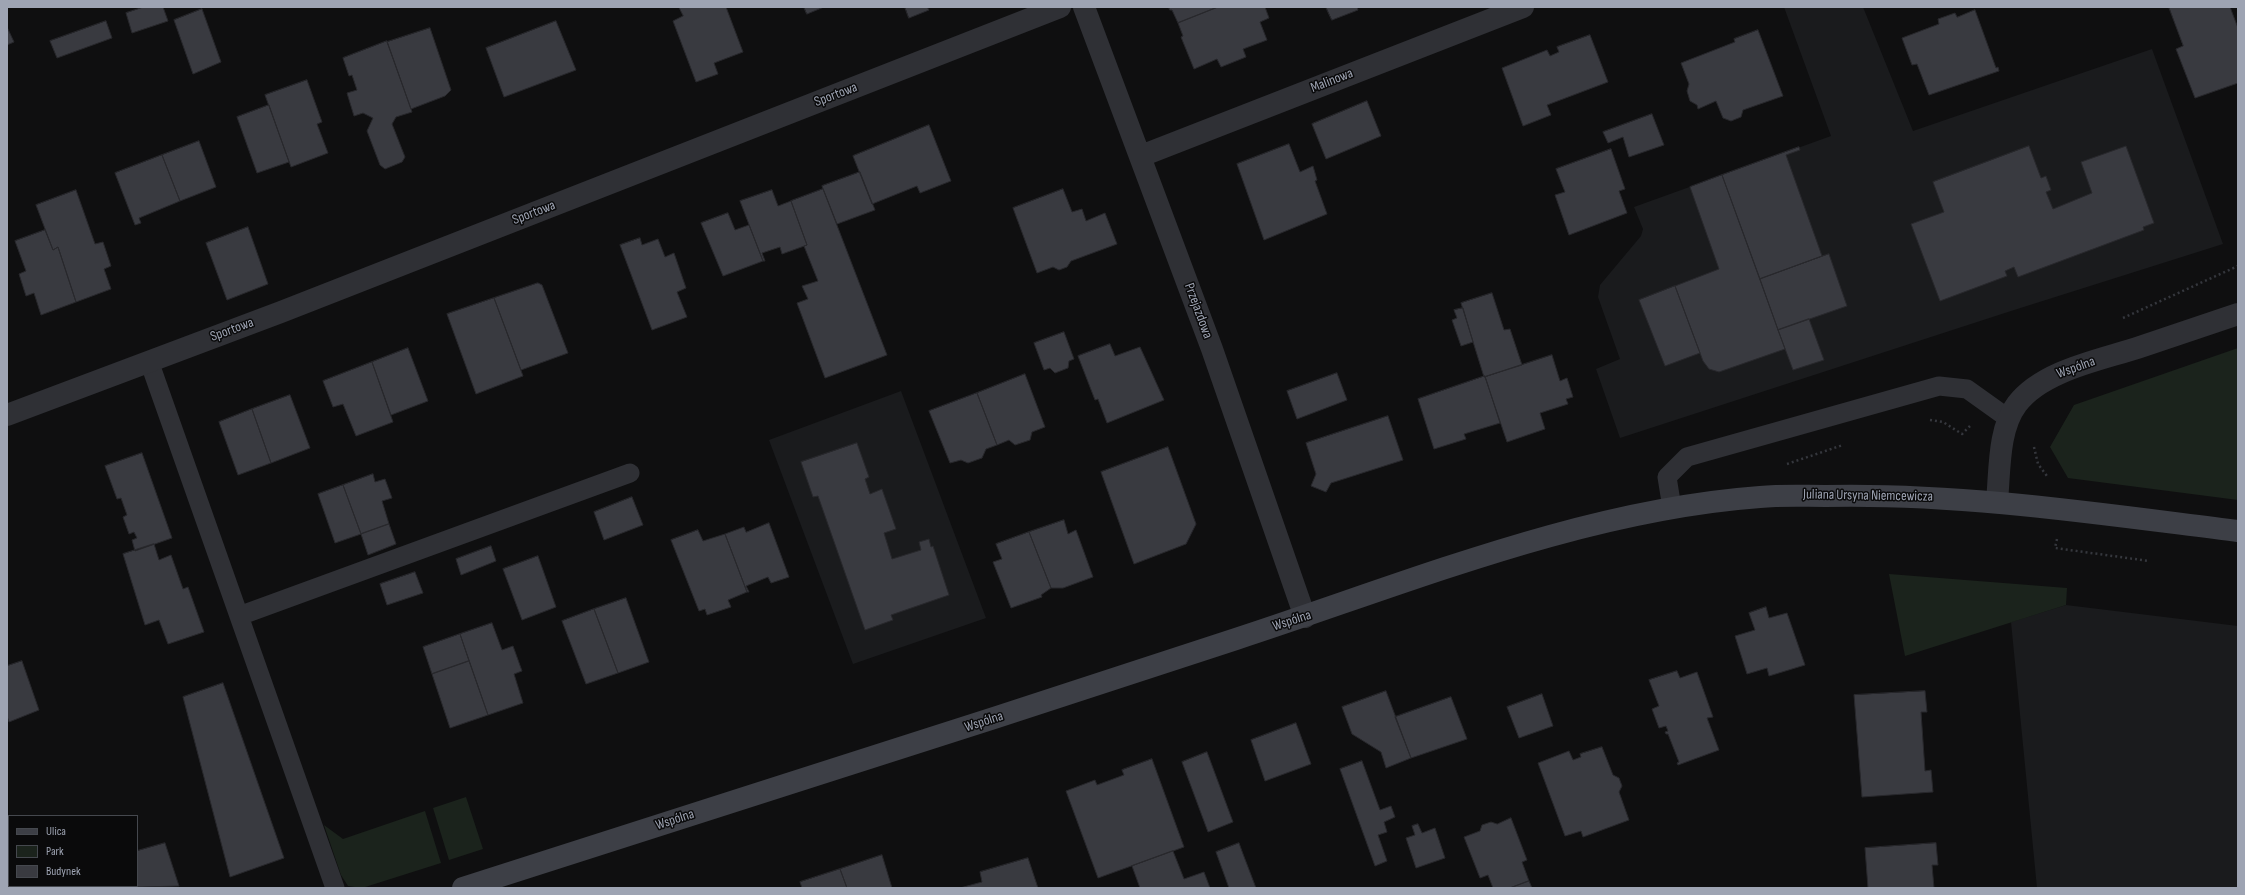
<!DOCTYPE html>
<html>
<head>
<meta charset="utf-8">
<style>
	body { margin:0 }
	#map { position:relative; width:2245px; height:895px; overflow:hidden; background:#0f0f10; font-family:"Sofia Sans Condensed",sans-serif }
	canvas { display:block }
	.frame { position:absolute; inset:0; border:8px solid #9ea4b3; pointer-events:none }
	.legend { position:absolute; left:8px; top:815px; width:130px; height:72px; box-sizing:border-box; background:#0a0a0b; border:1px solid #45484e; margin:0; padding:5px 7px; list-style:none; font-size:12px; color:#9ea4b3 }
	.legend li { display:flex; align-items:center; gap:8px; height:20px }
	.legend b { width:20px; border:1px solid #45484e }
</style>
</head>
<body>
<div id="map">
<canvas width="2245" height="895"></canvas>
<div class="frame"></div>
<ul class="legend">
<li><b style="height:5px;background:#3d3f46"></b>Ulica</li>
<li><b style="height:11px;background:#1b231c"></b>Park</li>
<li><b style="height:11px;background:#393a40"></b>Budynek</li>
</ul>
</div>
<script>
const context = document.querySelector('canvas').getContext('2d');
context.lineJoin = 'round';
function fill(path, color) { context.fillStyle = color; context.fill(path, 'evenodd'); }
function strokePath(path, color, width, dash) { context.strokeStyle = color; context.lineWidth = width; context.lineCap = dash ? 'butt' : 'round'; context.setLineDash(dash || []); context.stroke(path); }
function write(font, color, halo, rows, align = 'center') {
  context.font = font + ' "Sofia Sans Condensed",sans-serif'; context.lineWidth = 3; context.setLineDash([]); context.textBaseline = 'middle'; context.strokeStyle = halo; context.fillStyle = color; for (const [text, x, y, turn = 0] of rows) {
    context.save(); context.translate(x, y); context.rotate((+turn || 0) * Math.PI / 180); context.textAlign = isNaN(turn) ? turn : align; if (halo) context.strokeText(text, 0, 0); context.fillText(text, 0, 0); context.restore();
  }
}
fill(new Path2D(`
	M1784 7H1863L1913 131 2152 49 2223 244 2011 311 1620 438 1596 369 1620 359 1598 297 1600 285 1641 236 1643 229 1634 207 1831 136Z
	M901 391 986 618 853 664 769 440Z
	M2066 605 2238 626V888H2037L2011 622Z`), '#1a1b1d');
fill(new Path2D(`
	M2238 348V500L2068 478 2050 447 2074 405Z
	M1889 574 2067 588 2066 605 1905 656Z
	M466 797 483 849 449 860 433 808Z
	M425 811 441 863 362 888 348 886 341 875 324 825 343 839Z`), '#1b231c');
const building = new Path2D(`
	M144 7H163L168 21 132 33 126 13Z
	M679 7H726L743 52 714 63 718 74 696 82 673 21 683 16Z
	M804 7H824L807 14Z
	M905 7H927L929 10 909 18Z
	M1169 7H1218L1178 23 1172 10H1170Z
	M1218 7H1265L1269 18 1260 22 1267 40 1243 49 1246 57 1221 67 1217 59 1194 69 1181 37 1183 36 1178 23Z
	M1326 7H1357L1358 10 1332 20Z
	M2169 7H2230L2238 28V83L2195 98 2176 49 2183 46Z
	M202 9 221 62 193 74 174 20Z
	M1975 10 1996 68 1998 67 1999 71 1929 95 1917 64 1912 65 1902 38 1939 24 1938 19 1955 13 1957 17Z
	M106 21 112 38 57 58 50 41Z
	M556 21 576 70 504 97 486 48Z
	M7 27 14 42 7 45Z
	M430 28 451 90 445 96 411 109 387 42Z
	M1758 30 1783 96 1743 110 1741 117 1731 121 1723 118 1716 101 1698 109 1697 105 1690 101 1687 91 1689 84 1681 63 1735 42 1734 39Z
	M1590 35 1608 82 1547 105 1551 115 1523 126 1502 68 1547 50 1550 56 1559 52 1557 47Z
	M387 41 412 112 396 117 392 124 405 157 402 162 385 169 380 165 367 131 373 118 363 113 354 116 347 93 357 90 352 75 349 76 343 58Z
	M307 80 322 122 317 124 328 153 291 167 265 95Z
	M1367 101 1381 136 1326 159 1312 124Z
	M269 105 289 162 257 173 237 117Z
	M1652 114 1664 145 1629 157 1623 137 1608 143 1603 132Z
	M929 125 951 181 920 193 917 186 872 204 853 156Z
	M199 141 216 187 180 201 162 155Z
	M1289 144 1300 172 1313 166 1317 180 1315 181 1327 214 1264 240 1237 164Z
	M2029 146 2041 178 2046 176 2051 190 2046 192 2053 209 2092 193 2081 162 2126 146 2154 223 2143 227 2144 230 2018 277 2014 267 2005 271 2007 276 1940 301 1911 224 1944 212 1933 182Z
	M1799 147 1800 150 1786 155 1822 256 1760 279 1722 175Z
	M1611 149 1625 189 1619 191 1627 213 1569 235 1555 195 1565 192 1556 169Z
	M162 155 180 201 139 218 141 223 135 225 115 173Z
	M860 172 875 210 837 224 822 186Z
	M1722 175 1785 349 1719 372 1709 369 1703 361 1675 286 1719 269 1690 187Z
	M823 189 887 355 825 378 797 303 808 299 802 286 818 281 804 246 807 245 791 201Z
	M1063 189 1072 212 1082 209 1086 221 1105 213 1117 244 1071 261 1067 267 1059 270 1053 267 1037 273 1013 208Z
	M76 190 95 244 103 242 111 266 104 269 111 289 76 302 58 247 53 250 36 205Z
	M772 190 778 206 791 201 807 245 782 254 780 247 762 253 765 261H763L740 201Z
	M728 213 735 230 749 225 763 261 723 276 701 223Z
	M248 227 268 284 227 300 206 243Z
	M45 230 53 250 58 247 76 302 41 315 34 293 26 296 19 274 26 271 15 241Z
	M640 238 642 245 658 239 665 257 674 253 686 288 677 292 687 317 652 330 620 245Z
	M1829 254 1847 306 1778 330 1760 279Z
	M538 283 542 285 568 353 521 370 494 298Z
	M1675 286 1700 353 1665 366 1639 300Z
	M1492 293 1504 330 1510 329 1522 365 1484 377 1461 303Z
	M494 298 523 376 476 394 447 314Z
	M1463 308 1473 342 1461 346 1452 320 1457 318 1454 310Z
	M1809 319 1824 360 1793 370 1778 330Z
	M1064 332 1074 359 1069 361 1068 368 1055 373 1050 368 1044 370 1034 343Z
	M1110 344 1115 356 1140 347 1164 400 1107 423 1098 399 1095 400 1078 356Z
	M408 348 428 401 391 415 372 362Z
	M1552 355 1560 381 1567 378 1573 397 1566 399 1568 404 1540 413 1545 429 1507 442 1485 377Z
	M372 362 393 422 356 436 343 404 333 407 323 381Z
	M1337 373 1347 400 1297 419 1287 391Z
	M1025 374 1045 427 1032 432 1030 440 1015 445 1009 440 997 445 977 393Z
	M1485 376 1500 423 1464 434 1466 439 1434 449 1418 399Z
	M977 393 997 445 986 449 982 458 968 463 961 460 950 463 929 411Z
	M290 395 310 448 271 463 252 409Z
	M252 409 271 463 238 475 219 422Z
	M1388 416 1403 460 1331 483 1326 492 1311 486 1316 474 1306 443Z
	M857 443 869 477 865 479 870 494 882 489 896 529 884 533 892 559 921 550 919 542 929 539 931 547 933 546 949 595 891 615 893 620 865 630 818 496 813 497 801 462Z
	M1168 447 1196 524 1186 544 1134 564 1101 472Z
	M142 453 172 538 135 551 132 540 137 538 134 532 129 534 123 517 127 515 121 498 117 499 105 466Z
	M373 474 375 482 385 479 392 498 382 501 389 524 361 534 343 485Z
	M343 485 361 534 335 543 318 494Z
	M632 497 643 525 604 540 594 512Z
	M1064 520 1068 534 1076 530 1093 577 1063 588H1051L1029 532Z
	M769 523 789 577 771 583 768 577 746 586 749 592H747L725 534 744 527 746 532Z
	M389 524 396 544 368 555 361 534Z
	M698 530 703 541 725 534 747 592 728 600 731 607 707 615 705 609 699 611 671 540Z
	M1029 532 1051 588 1041 595 1042 597 1011 608 993 562 1002 559 996 544Z
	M154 544 159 560 171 555 183 589 188 587 204 632 168 644 159 620 145 625 123 554Z
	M491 546 496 561 461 575 456 559Z
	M538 556 556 607 522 620 503 569Z
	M415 572 423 593 387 605 380 584Z
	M626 598 649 662 618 673 594 609Z
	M1766 607 1769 618 1787 613 1805 665 1769 676 1767 668 1747 674 1735 636 1755 630 1749 613Z
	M594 609 618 673 586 684 562 621Z
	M492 623 502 650 513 646 522 671 514 674 523 703 488 715 460 634Z
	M460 634 469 661 432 674 423 647Z
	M22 661 39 710 9 722 7 716V666Z
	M469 661 488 715 450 728 432 674Z
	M1677 671 1680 678 1697 672 1713 717 1707 718 1719 750 1678 765 1677 763 1679 762 1668 734H1666L1665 732 1668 731 1666 726 1659 728 1652 709 1659 706 1649 680Z
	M223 683 284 858 230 877 183 697Z
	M1386 691 1411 758 1386 768 1381 752 1352 734 1342 707Z
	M1925 691 1927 712H1921L1925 771 1931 770 1933 792 1862 797 1854 695Z
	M1542 694 1553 726 1519 738 1507 707Z
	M1451 697 1467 739 1411 758 1395 717Z
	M1296 723 1311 764 1265 781 1251 740Z
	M1602 747 1613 775 1619 778 1622 786 1619 792 1629 820 1583 837 1581 831 1565 836 1538 763 1569 751 1573 760 1581 757 1580 754Z
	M1207 752 1233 822 1208 832 1182 762Z
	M1152 759 1184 847 1098 878 1066 791 1095 780 1097 785 1124 775 1122 770Z
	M1362 761 1380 810 1391 806 1395 817 1384 822 1387 832 1378 835 1387 861 1375 866 1340 769Z
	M1511 818 1527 860 1522 862 1529 881 1510 888H1493L1488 875 1480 878 1464 837 1480 831 1482 825 1491 822 1497 824Z
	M1418 824 1422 833 1435 828 1445 858 1416 868 1406 838 1415 835 1412 826Z
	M165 843 179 886 106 888V886H137V851Z
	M1239 843 1243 854 1256 888H1229L1216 852Z
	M1936 843 1938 865H1932L1934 888H1868L1865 848Z
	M1173 851 1184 879 1204 872 1210 888H1140L1132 866Z
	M882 855 892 888H847L840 869Z
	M1028 858 1038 888H960L982 882 980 872Z
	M840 869 847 888H802L800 882Z
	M7 873H9V886H29V888H7Z
	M1529 881 1532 888H1510Z`);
fill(building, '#393a40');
strokePath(building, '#28282c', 1);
strokePath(new Path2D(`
	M2123 318 2238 266
	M1930 420 1943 422 1962 434 1970 426
	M2034 447 2038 464 2047 476
	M1787 464 1843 445
	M2057 539 2055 548 2149 561`), '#35373d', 2.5, [2, 3]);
strokePath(new Path2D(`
	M149 361 335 888
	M1672 508 1667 477 1687 457 1939 386 1967 389 2009 419
	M239 616 630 473`), '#2f3035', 19);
strokePath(new Path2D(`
	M1084 7 1212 349 1305 617
	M1141 156 1523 7
	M7 415 281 312 1060 7
	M1997 501C2000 470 1998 429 2017 404 2043 370 2101 360 2140 347 2173 336 2205 325 2238 314`), '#2f3035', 22);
strokePath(new Path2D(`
	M463 888C721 805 979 724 1236 639 1405 584 1582 510 1760 497 1782 495 1803 496 1825 496 1964 493 2101 514 2238 531`), '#3d3f46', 22);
write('14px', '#9ea4b3', '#0a0a0b', [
	["Malinowa",1332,81,-21],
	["Sportowa",836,95,-21],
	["Sportowa",534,213,-21],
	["Przejazdowa",1198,311,70],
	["Sportowa",232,330,-20],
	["Wspólna",2076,368,-20],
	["Juliana Ursyna Niemcewicza",1868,496,1],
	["Wspólna",1292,621,-18],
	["Wspólna",984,722,-18],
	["Wspólna",675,820,-18]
]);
</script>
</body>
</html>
